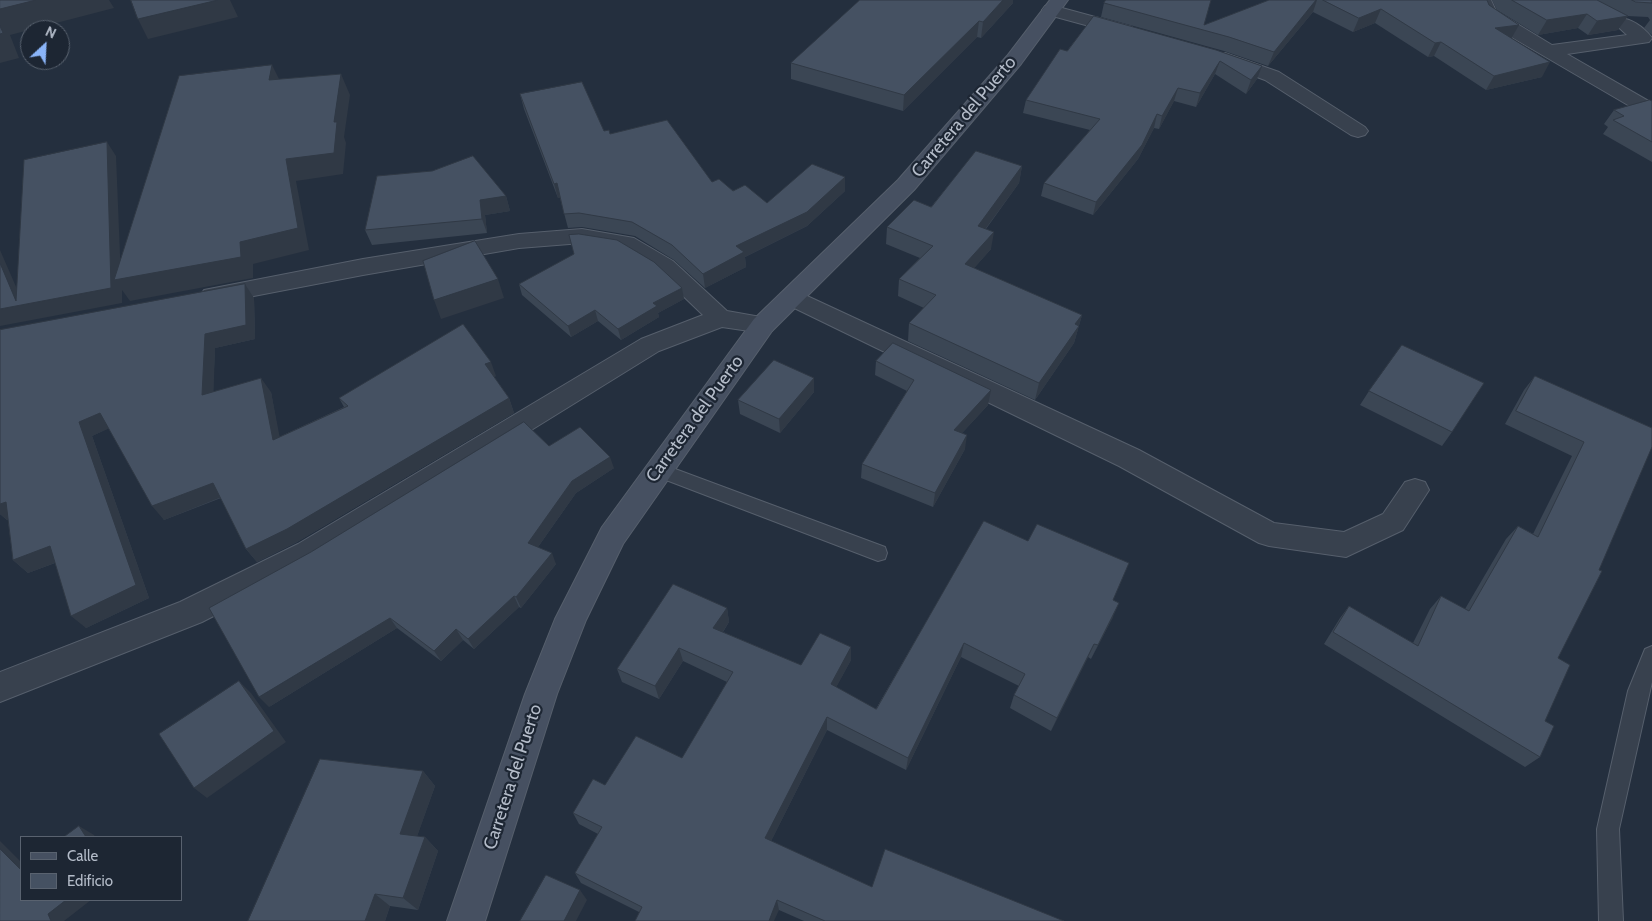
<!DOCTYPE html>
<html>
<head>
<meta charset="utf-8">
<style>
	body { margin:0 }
	#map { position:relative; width:1652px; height:921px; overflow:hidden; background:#242f3e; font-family:Cabin,sans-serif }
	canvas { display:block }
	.legend { position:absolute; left:20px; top:836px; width:162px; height:65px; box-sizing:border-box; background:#1d2633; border:1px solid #59626f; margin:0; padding:6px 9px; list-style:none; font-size:15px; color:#b4bcc9 }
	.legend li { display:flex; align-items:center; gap:10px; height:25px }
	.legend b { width:25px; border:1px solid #59626f }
	.north { position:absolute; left:20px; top:20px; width:50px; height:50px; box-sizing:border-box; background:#1d2633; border:1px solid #59626f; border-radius:50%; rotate:25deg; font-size:14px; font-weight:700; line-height:20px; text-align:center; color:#b4bcc9 }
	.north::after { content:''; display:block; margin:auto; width:18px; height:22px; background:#8ab4f8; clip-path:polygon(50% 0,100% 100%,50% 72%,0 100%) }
</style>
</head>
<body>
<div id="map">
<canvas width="1652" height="921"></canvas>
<ul class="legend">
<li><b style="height:6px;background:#465061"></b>Calle</li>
<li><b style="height:14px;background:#455162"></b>Edificio</li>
</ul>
<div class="north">N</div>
</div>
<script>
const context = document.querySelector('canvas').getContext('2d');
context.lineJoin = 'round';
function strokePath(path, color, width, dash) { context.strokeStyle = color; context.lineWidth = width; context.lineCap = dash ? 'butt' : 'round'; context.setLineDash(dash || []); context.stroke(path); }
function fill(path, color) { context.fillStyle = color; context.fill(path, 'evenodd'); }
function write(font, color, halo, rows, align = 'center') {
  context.font = font + ' Cabin,sans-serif'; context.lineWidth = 4.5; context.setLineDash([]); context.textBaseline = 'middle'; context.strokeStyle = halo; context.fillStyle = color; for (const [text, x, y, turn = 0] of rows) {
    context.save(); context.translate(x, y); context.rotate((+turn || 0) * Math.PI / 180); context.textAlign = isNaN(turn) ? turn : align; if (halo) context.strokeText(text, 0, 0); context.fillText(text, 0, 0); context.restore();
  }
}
const service = new Path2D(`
	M659 463 885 547 887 553 885 559 878 561 653 475 650 470 653 465Z
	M1652 646V682L1619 829 1623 921H1599L1597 829 1628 691 1645 649Z`);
const minor = new Path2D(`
	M1473 0H1491L1496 11 1552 45 1627 35 1614 23 1617 19C1629 16 1645 28 1652 38L1649 42 1567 54 1652 103V117L1645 115 1508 35 1483 18Z
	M1051 5 1132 27 1135 31 1132 35 1126 36 1045 14 1042 10 1045 6Z
	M1225 53 1279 72 1365 127 1368 131 1365 135 1358 137 1351 135 1265 80 1219 63 1216 59 1219 55Z
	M582 229 634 238 673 261 727 311 772 319 775 325 772 331 763 333 722 327 659 351 318 562 202 622 0 702V672L180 602 298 544 641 339 703 315 657 271 620 249 582 243 519 248 363 275 212 304 204 302 200 296 204 290 363 259 519 234Z
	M792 289 1139 450 1274 523 1344 532 1383 514 1405 482 1415 479 1425 482 1429 490 1403 530 1346 557 1269 546 1259 543 1119 466 784 303 780 297 784 291Z`);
const secondary = new Path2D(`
	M1050 0H1068L1021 64 914 190 772 331 623 544 586 620 557 694 485 921H447L525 694 555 619 602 527 754 319 898 180 1007 56Z`);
strokePath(service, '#565f6c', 2);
strokePath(minor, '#565f6c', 2);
strokePath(secondary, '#565f6c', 2);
fill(service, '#38414e');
fill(minor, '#38414e');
fill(secondary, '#465061');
fill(new Path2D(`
	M860 0H1013V3L981 38 977 37 903 111 791 79V63Z
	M1269 0H1487L1489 5 1519 25 1511 38 1542 77 1486 90 1434 56 1428 57 1375 23 1353 32 1313 12 1268 66 1224 51 1101 17 1104 3 1204 25Z
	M1492 0H1652V35L1644 28 1650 20 1648 17 1627 16 1618 30 1588 35 1578 28 1538 35 1497 10Z
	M1216 50 1257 79 1246 94 1215 74 1196 107 1174 101 1159 129 1154 128 1138 159 1093 215 1041 196 1044 183 1090 130 1023 113 1026 100 1067 51Z
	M520 94 604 131 610 134 712 182 767 203 845 191 807 226 745 257 746 267 705 288 674 260 635 236 582 227 568 228 560 198H558L524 109Z
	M1652 101V162L1603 134 1608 127 1604 124 1614 110Z
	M1022 166 1019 183 986 229 991 249 974 268 1082 315 1074 343 1035 400 908 341 909 323 924 308 898 296 899 279 920 258 886 244 887 227Z
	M506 196 510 211 485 215 487 233 372 245 365 230Z
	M245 284 254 298 255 339 215 348 213 392H271L279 437 344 407 339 398 496 376 494 377 509 398 514 413 297 542 257 562 246 549 221 498 164 520 109 428 92 436 149 598 86 628 55 563 28 573 13 560 8 520H7L0 514V330Z
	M519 284 682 288 684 299 658 313 659 317 621 340 598 321 571 337 522 295Z
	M876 361 988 405 962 433 965 449 933 507 861 478 862 464 907 391 875 375Z
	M1535 376 1652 428 1558 658 1545 721 1540 757 1525 767 1324 644 1340 618 1349 606 1413 643 1430 609 1441 596 1465 609 1506 539 1518 526 1533 534 1572 456 1505 424 1524 390Z
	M814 378V392L780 433 740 414 738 400Z
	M1369 391 1452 432 1442 446 1360 405Z
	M549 446 614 468 576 493 538 547 556 564 521 608 519 607 474 649 463 640 441 661 397 628 269 707Z
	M984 521 1113 600V617L1091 659 1088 657 1051 731 1010 708 1014 695 1019 686 961 657 906 770 827 730 771 841 872 887 1064 921H804L779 910 639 912 581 883 575 873 598 834 579 824 573 813 605 785 682 758 727 682 683 661 659 699 622 682 617 669 727 608 729 622 723 632 801 665 851 660 836 687 876 709Z
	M423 771 435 786 417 836 425 837 438 851 418 910 390 906 385 921H248Z`), '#3b4654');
fill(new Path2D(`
	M36 0H109L114 8 10 35 19 58 0 63V9Z
	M218 0H230L238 17 148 39 138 19Z
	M1003 0H1013V3L981 38 983 22Z
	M1316 0H1317L1313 12 1268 66 1274 52Z
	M1381 9 1375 23 1353 32 1359 18Z
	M1587 14 1578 28 1538 35 1547 20Z
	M1628 16 1618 30 1588 35 1597 21Z
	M979 21 977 37 903 111 904 95Z
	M1519 25 1511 39 1495 28Z
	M1441 42 1434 56 1428 57 1435 43Z
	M1220 61 1215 74 1196 107 1200 93Z
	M1550 62 1542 77 1486 90 1494 76Z
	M272 65 282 85 269 80Z
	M1262 66 1257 79 1246 94 1251 80Z
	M341 74 350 95 344 137 346 143 343 174 296 181 309 250 253 264V278L130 301 122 290V303L0 326V309L16 301 0 263V250L24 305 107 142 116 156 121 279 240 242 286 159 334 122Z
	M1178 88 1174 101 1159 129 1162 116Z
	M1157 114 1154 128 1138 159 1093 215 1096 202Z
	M1022 166 1019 183 975 243 978 226Z
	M845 177V191L807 226 745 257 746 267 705 288 703 274 736 246Z
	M557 183 560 198H558L554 184Z
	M506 196 510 211 485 215 487 233 482 219 480 200Z
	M994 232 991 249 962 282 965 264Z
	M498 279 504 298 441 319 434 300Z
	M245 284 254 298 255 339 215 348 213 409 202 395 205 334Z
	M682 288 684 299 658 313 659 317 621 340 618 329 653 303Z
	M595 310 598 321 571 337 568 326Z
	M1082 315 1074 343 1035 400 1039 383 1075 324Z
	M491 362 496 376 491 378 485 364Z
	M261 378 271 392 283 454 273 440Z
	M814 378V392L780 433 779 419Z
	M991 390 988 405 952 444 954 430Z
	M509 398 514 413 297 542 257 562 246 549Z
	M100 413 112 427 92 436 149 598 86 628 71 616 79 422Z
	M967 435 965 449 933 507 935 493Z
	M610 457 614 468 576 493 533 554 528 543 572 481Z
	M213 483 224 496 164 520 152 506Z
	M6 502 21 516 7 520 0 514V504Z
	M50 546 65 559 28 573 13 560Z
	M552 553 556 564 521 608 516 597Z
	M514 596 519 607 474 649 468 639Z
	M1119 603 1113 617 1091 659Z
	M727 608 729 622 716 642 713 628Z
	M390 618 397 628 269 707 259 697Z
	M456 629 463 640 441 661 434 651Z
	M964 643 961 657 906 770 908 758Z
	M1094 644 1088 657 1051 731 1057 718Z
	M851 647V660L831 697V684Z
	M679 648 683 661 659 699 655 686Z
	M239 681 251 693 286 742 207 798 194 788Z
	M827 717V730L767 849 765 838Z
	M423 771 435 786 413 848 400 834Z
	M79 826 94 835 95 837H86Z
	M425 837 438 851 418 910 403 898Z
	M0 841 21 862V870L0 849Z
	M580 890 587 900 576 921H564Z
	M375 894 390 906 385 921H365Z
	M66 900H91L64 921H51L48 914Z
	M777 900 779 910 774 921H769Z`), '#303945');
const building = new Path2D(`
	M0 0H36L0 9Z
	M131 0H218L138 19Z
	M860 0H1003L983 22 979 21 904 95 791 63Z
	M1106 0H1211L1204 25 1269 0H1316L1274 52 1229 37 1104 3Z
	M1323 0H1487L1489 5 1519 25 1495 28 1550 62 1494 76 1441 42 1435 43 1381 9 1359 18Z
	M1512 0H1597L1628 16 1597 21 1587 14 1547 20Z
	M1632 0H1652V3L1636 2Z
	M1094 16 1216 50 1262 66 1251 80 1220 61 1200 93 1178 88 1162 116 1157 114 1142 145 1096 202 1044 183 1100 119 1026 100 1060 49 1067 51Z
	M0 26 3 33 0 34Z
	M272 65 269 80 341 74 334 122H337L334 153 286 159 298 228 240 242 241 257 114 280 179 76Z
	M582 82 604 131 609 130 610 134 667 120 712 182 719 179 733 191 745 185 767 203 812 164 845 177 807 212 736 246 744 252 703 274 672 245 632 222 579 213 564 214 557 183 554 184 520 94Z
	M1650 100 1652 101V142L1613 120 1624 116 1614 110Z
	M107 142 111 288 0 309V263L16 301 24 160Z
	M976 151 1022 166 978 226 994 232 965 264 1082 315 1075 324 1079 326 1039 383 909 323 936 295 899 279 933 246 887 227 914 200 931 207Z
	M473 156 506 196 480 200 482 219 365 230 377 176 432 171Z
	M579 234 617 240 654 262 682 288 653 303 657 306 618 329 595 310 568 326 519 284 574 254 569 235Z
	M475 241 498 279 434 300 423 261Z
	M245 284 246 325 205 334 202 395 261 378 273 440 348 406 339 398 463 324 491 362 485 364 509 398 287 529 246 549 213 483 152 506 100 413 79 422 136 585 71 616 50 546 13 560 6 502 0 504V330Z
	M893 343 991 390 954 430 967 435 935 493 862 464 914 380 876 361Z
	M1402 345 1484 383 1452 432 1369 391Z
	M774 360 814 378 779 419 738 400Z
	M1535 376 1652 428V447L1599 570 1602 571 1558 658 1570 665 1545 721 1554 726 1540 757 1333 632 1349 606 1418 646 1441 596 1469 611 1518 526 1538 537 1584 442 1516 411Z
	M524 422 549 446 580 427 610 457 572 481 528 543 552 553 516 597 514 596 468 639 456 629 434 651 390 618 259 697 209 608 311 552Z
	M984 521 1028 541 1037 524 1129 563 1113 600 1119 603 1098 645 1094 644 1057 718 1014 695 1025 674 964 643 908 758 827 717 765 838 872 887 885 849 1064 921H825L777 900 769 921H635L642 907 575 873 602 827 573 813 593 779 605 785 636 736 682 758 733 672 679 648 655 686 617 669 673 584 727 608 713 628 801 665 820 633 851 647 831 684 876 709Z
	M239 681 274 731 194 788 159 734Z
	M320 759 423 771 400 834 425 837 403 898 375 894 365 921H248Z
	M79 826 86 837H64Z
	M0 849 20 869H21V900H66L48 914 51 921H0Z
	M546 875 580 890 564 921H520Z`);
fill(building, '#455162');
strokePath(building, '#303945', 1);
write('18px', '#b4bcc9', '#1d2633', [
	["Carretera del Puerto",964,117,-50],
	["Carretera del Puerto",695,419,-54],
	["Carretera del Puerto",513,777,-72]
]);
</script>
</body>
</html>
